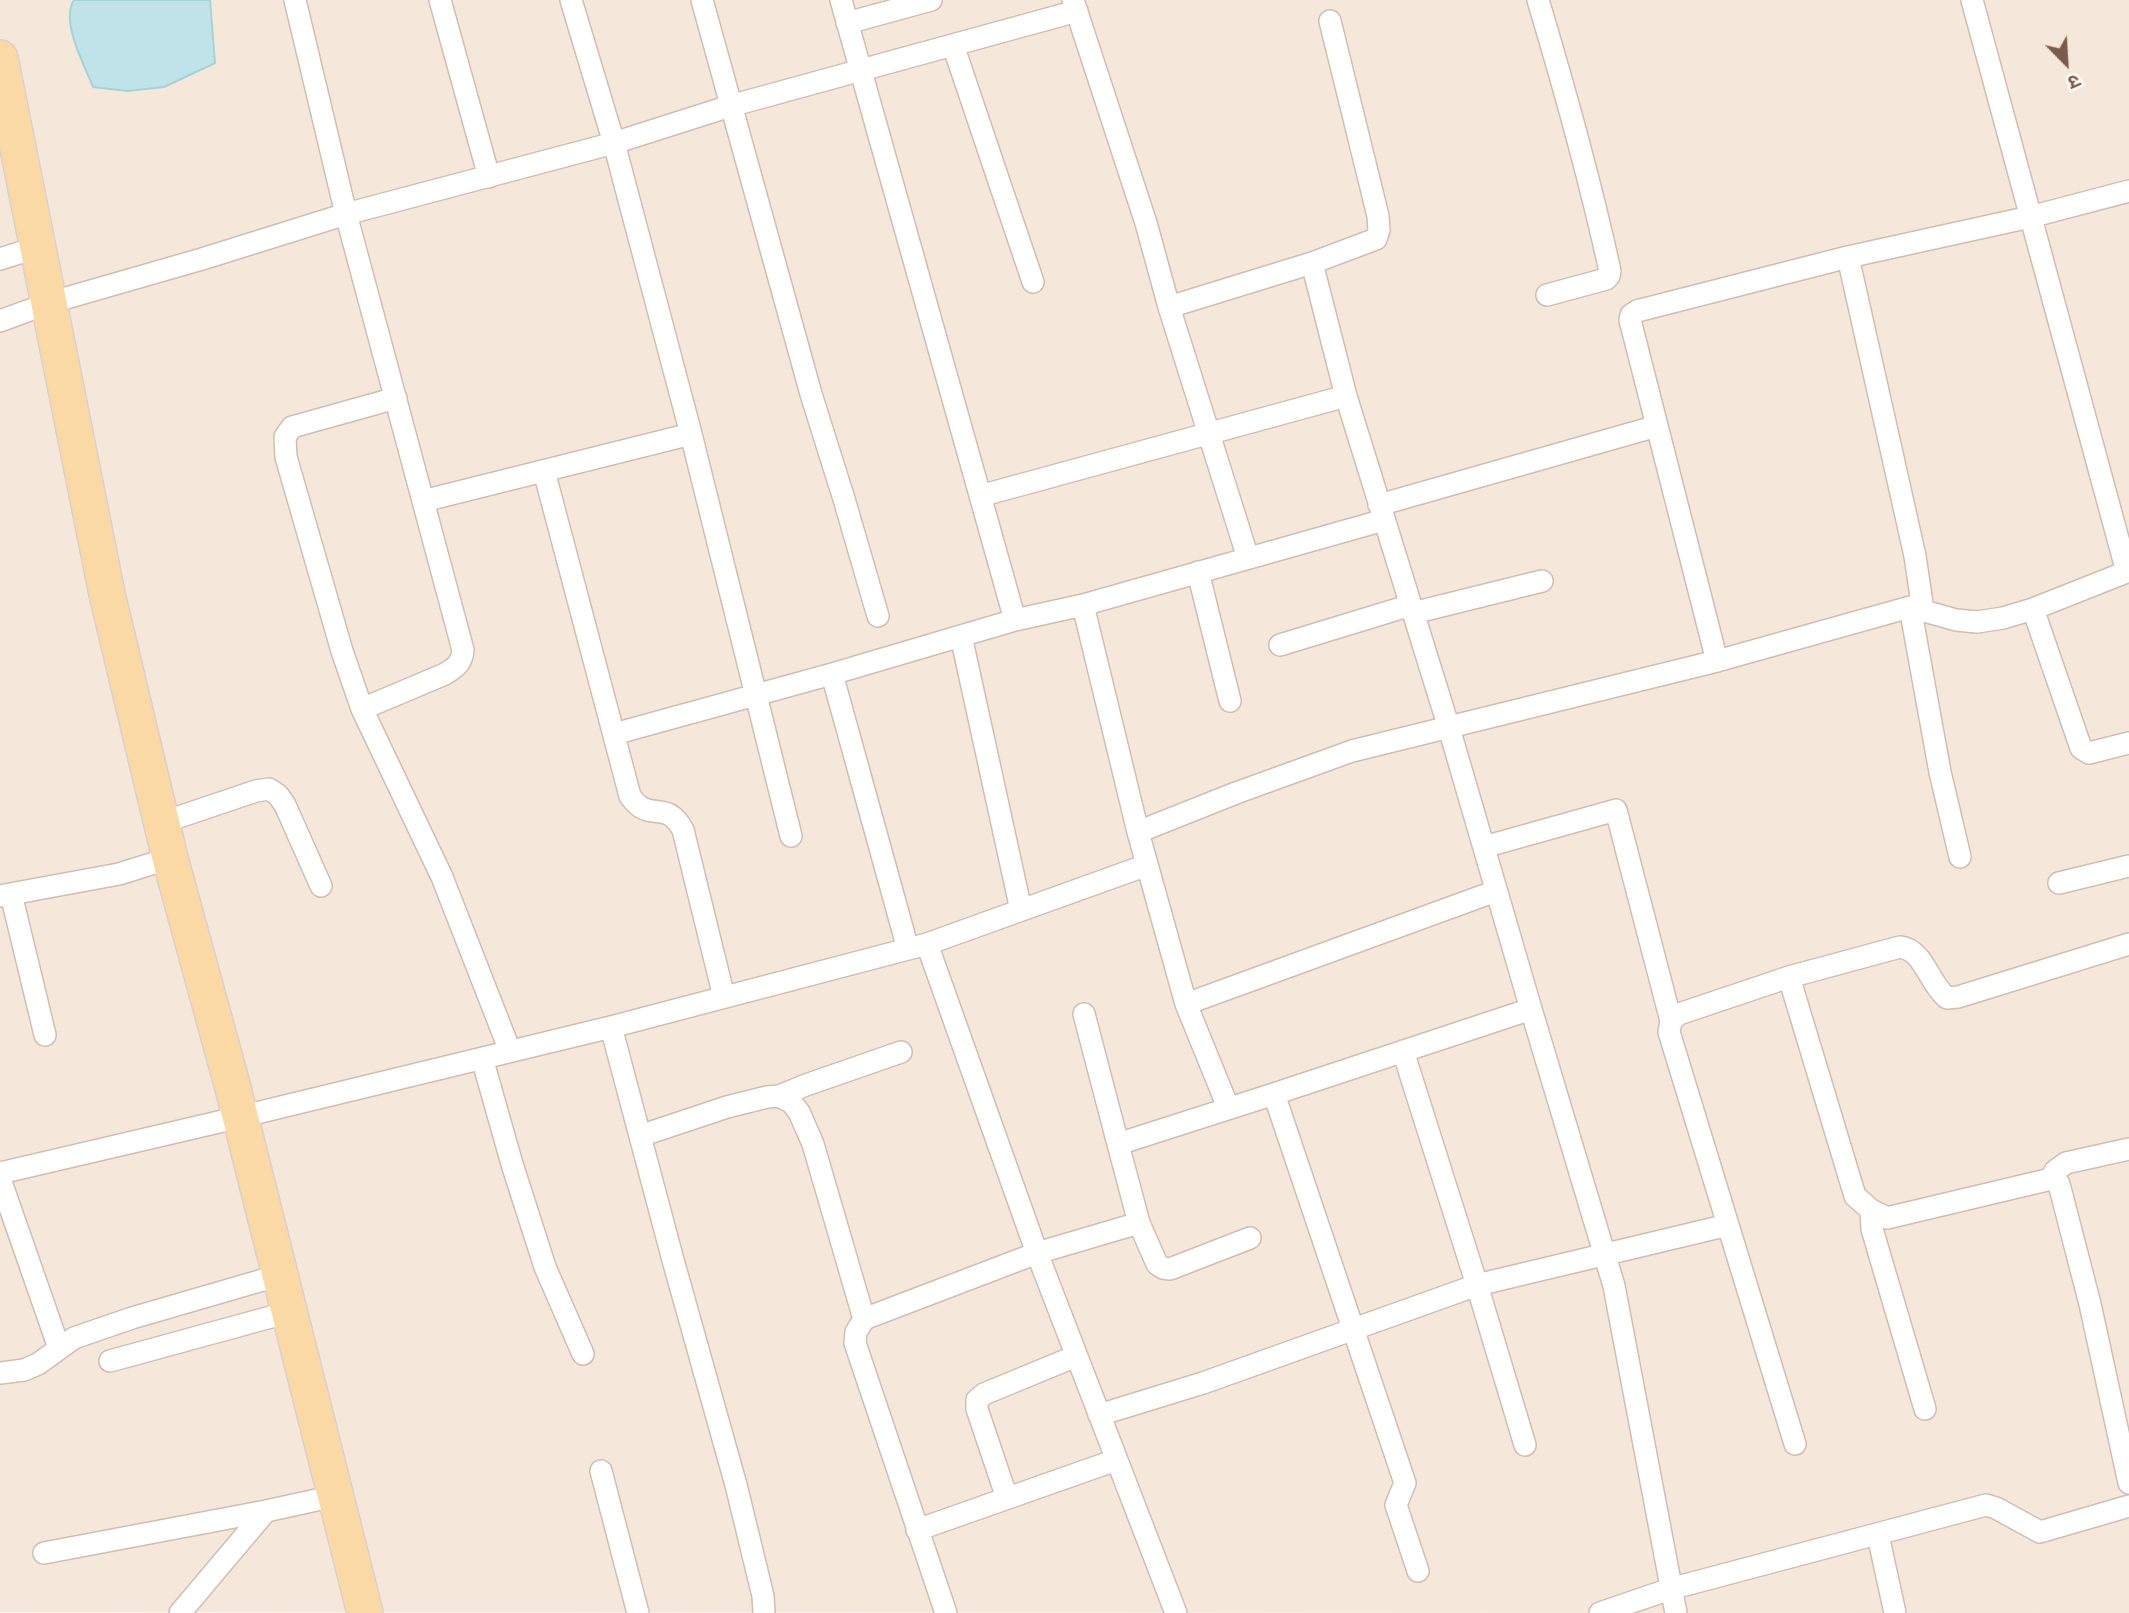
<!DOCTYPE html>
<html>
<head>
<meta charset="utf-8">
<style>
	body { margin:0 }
	#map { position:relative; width:2129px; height:1613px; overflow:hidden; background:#fdf6ec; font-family:"Asap Condensed","Noto Sans Devanagari",sans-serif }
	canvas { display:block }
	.north { position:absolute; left:2031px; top:28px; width:70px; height:70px; -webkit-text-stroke:5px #fffaf3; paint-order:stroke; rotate:156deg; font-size:19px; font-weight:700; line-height:28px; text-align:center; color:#7a5c4d }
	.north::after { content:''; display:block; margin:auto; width:24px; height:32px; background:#7a5c4d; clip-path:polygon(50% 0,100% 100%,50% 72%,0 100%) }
</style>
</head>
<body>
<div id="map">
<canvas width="2129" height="1613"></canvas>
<div class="north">उ</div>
</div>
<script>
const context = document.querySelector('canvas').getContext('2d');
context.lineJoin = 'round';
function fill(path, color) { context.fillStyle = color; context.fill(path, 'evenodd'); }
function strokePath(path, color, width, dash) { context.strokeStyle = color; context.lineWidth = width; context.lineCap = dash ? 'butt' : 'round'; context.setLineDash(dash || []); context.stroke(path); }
fill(new Path2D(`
	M0 0H2129V1613L0 1612Z`), '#f5e8da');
const water = new Path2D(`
	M74 0H210L215 63 164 87 127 91 93 87C85 66 60 22 74 0Z`);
fill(water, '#bfe3e8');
strokePath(water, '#a5d3da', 2);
const minor = new Path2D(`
	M295 0 346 214 423 501 691 434
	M440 0 489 177
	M571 0 614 143 691 434 791 836
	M702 0 811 394 844 499 878 616
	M841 0 1015 620
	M1073 0 1146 223 1169 307 1248 558
	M1538 0C1565 90 1590 180 1610 271L1609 276 1606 279 1547 295
	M1972 0 2127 572
	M847 23 931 0
	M953 45 1033 282
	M2129 191 2030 217 1848 257 1637 311 1631 315 1630 320 1717 661 1910 607 1956 620 1977 622 2003 618 2033 609 2129 571
	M1848 257 1915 556 1923 610
	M0 259 38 247
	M1312 263 1346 396 1449 728 1531 1009 1614 1286 1676 1613
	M1169 307 1312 263 1376 239 1379 230 1378 216 1330 21
	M0 321 49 303 202 259 346 214 614 143 730 106 1077 11
	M396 398 292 427 285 437 286 457 342 651 362 709 442 877 510 1051
	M544 471 630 796C650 825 665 797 683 830L724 997
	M980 496 1346 396
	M1379 505 1657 426
	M1198 572 1230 701
	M1083 605 1138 832 1186 1004 1228 1107
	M1910 607 1940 772 1960 857
	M2033 609 2081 748 2089 753 2129 743
	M1413 613 1542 581
	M961 636 1021 910
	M1280 645 1411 605
	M832 674 908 949
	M362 709 445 674C456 667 462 663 463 650L423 501
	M614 734 832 674 1015 620 1083 605 1384 520
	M161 823 256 791 269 789 278 795 285 805 321 886
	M1138 832 1236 793 1352 751 1717 661
	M1484 847 1616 810 1671 1021
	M2059 883 2129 866
	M11 894 45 1035
	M0 896 119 874 170 858
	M927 944 1147 865
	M1789 977 1855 1196 1871 1210 1887 1218 2051 1179 2056 1180 2059 1184 2090 1304 2129 1483
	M1186 1004 1496 891
	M1084 1014 1118 1144
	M611 1027 673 1260 736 1485 763 1596 764 1613
	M1403 1051 1477 1285 1525 1445
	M482 1058 512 1164 545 1267 583 1354
	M1274 1094 1531 1009
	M779 1096 806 1085 901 1052
	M640 1136 727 1107 767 1097 779 1096 791 1102 799 1112 813 1144 864 1319
	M0 1173 240 1117 611 1027 927 944 1037 1253 1176 1613
	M0 1179 59 1348
	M2051 1179 2055 1171 2066 1163 2129 1149
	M1871 1210 1872 1229 1925 1409
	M1139 1223 1157 1264 1163 1268 1170 1269 1250 1238
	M1728 1225 1795 1444
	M110 1361 289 1312
	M0 1373 24 1370 38 1364 74 1338 132 1318 280 1275
	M1099 1415 1203 1383 1477 1285 1728 1225 1669 1032 1671 1021 1679 1014 1789 977 1900 947C1924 950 1928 982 1947 998L1958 997 2129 944
	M601 1471 638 1613
	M1007 1498 977 1409V1400L984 1394 1076 1356
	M917 1530 1116 1460
	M1878 1535 1895 1613
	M44 1553 266 1511 335 1496
	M180 1613 266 1511
	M946 1613 855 1343 856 1332 864 1319 1037 1253 1139 1223 1118 1144 1274 1094 1405 1483 1396 1505 1418 1571
	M1600 1613 1670 1589 1986 1505 1996 1508 2040 1532 2129 1506`);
const primary = new Path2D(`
	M0 58 107 594 170 858 233 1088 365 1613`);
strokePath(minor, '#d1beb0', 24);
strokePath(primary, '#dad1cd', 38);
strokePath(minor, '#fff', 21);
strokePath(primary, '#fbd9a5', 35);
</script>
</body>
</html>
